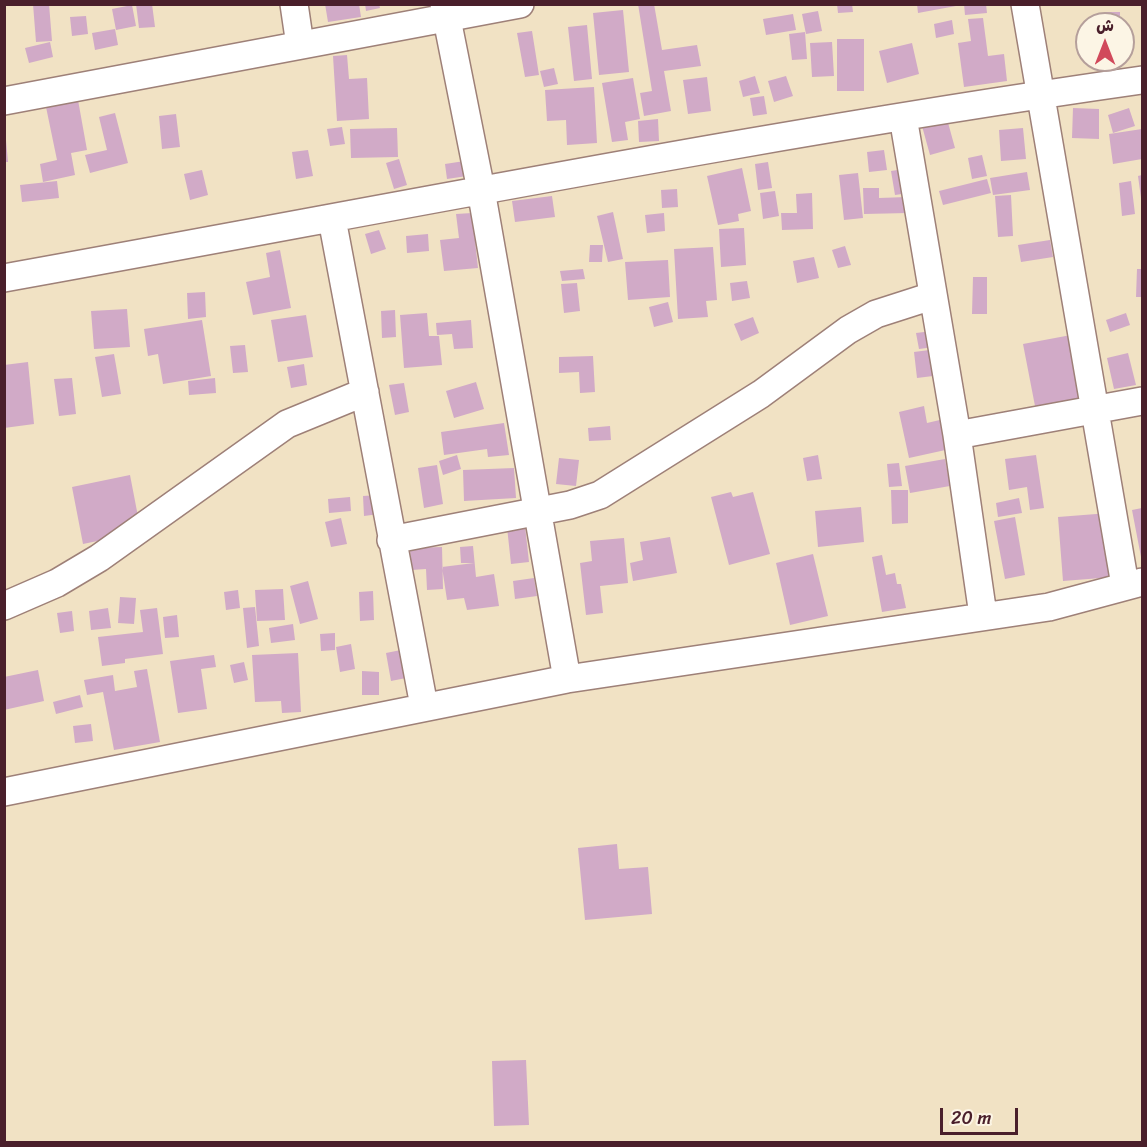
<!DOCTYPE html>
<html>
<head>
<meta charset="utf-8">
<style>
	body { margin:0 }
	#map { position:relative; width:1147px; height:1147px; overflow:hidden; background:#f1e2c4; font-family:Sriracha,"Playpen Sans Arabic",sans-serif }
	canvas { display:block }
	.frame { position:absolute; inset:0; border:6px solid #4a1f2b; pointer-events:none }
	.north { position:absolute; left:1075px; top:12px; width:60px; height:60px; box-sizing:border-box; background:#fcf5e5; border:2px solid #b59f9b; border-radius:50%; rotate:0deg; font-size:16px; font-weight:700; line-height:24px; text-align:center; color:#4a1f2b }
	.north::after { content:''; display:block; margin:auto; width:21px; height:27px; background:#d1495b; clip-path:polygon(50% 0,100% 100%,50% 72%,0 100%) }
	.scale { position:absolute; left:940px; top:1108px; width:78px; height:27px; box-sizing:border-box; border:3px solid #4a1f2b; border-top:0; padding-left:8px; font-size:18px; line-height:21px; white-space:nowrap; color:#4a1f2b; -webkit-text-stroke:4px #fcf5e5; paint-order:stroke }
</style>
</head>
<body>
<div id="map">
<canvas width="1147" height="1147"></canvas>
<div class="frame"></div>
<div class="north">ش</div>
<div class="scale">20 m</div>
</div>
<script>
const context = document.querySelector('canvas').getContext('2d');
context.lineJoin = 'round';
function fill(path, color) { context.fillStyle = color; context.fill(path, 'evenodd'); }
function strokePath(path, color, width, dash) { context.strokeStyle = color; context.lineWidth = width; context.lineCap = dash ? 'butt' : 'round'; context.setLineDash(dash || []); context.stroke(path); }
fill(new Path2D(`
	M33 4H49L52 41 36 42Z
	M136 4H152L155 27 139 28Z
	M325 4H359L361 17 328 22Z
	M365 4H379L380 8 366 11Z
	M638 4H654L662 50 697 45 701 66 664 71 671 111 644 116 640 93 652 91Z
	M837 4H852L853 12 838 13Z
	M917 4H956V6L918 13Z
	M964 4H986L987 13 965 15Z
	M132 5 136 26 116 30 112 9Z
	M623 10 629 72 599 75 593 13Z
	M818 11 822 31 806 34 802 14Z
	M1106 12H1120V24H1106Z
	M793 14 796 30 766 35 763 19Z
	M86 16 88 34 72 36 70 17Z
	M983 18 988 56 1004 54 1007 81 964 87 958 43 971 41 968 19Z
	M952 20 954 34 936 38 934 24Z
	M587 25 592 79 574 81 568 27Z
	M115 29 118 45 95 50 92 33Z
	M532 31 539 75 525 77 517 33Z
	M805 32 807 59 792 60 789 34Z
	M837 39H864V91H837Z
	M50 42 53 57 29 63 25 48Z
	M832 42 834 76 812 77 810 43Z
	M912 43 919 74 887 83 879 51Z
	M347 55 349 79 367 78 369 119 337 121 333 56Z
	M554 68 558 84 544 87 540 71Z
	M755 76 760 93 743 97 739 81Z
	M786 76 793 96 774 102 768 81Z
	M707 77 711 111 688 114 683 80Z
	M633 78 640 119 625 122 628 140 612 142 602 83Z
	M594 87 597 143 567 145 566 120 547 121 545 90Z
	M764 96 767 114 753 116 750 98Z
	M78 100 87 150 71 153 75 175 43 182 40 164 57 160 46 107Z
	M1073 108 1099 109V139L1072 138Z
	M1129 108 1135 126 1113 133 1108 115Z
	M115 113 128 163 90 173 85 155 107 150 99 117Z
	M176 114 180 147 162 149 159 116Z
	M658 119 659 141 639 142 638 121Z
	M947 119 955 148 930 155 922 126Z
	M342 127 345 144 330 146 327 129Z
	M397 128 398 157 351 158 350 129Z
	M1023 128 1026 159 1001 161 999 130Z
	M1142 129V159L1113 164 1109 134Z
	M4 140H6L8 162H4Z
	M308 150 313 176 296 179 292 152Z
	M884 150 887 170 869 172 867 152Z
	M982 155 987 176 972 179 968 158Z
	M399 159 407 185 394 189 386 163Z
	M471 160 474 175 447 179 445 164Z
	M768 162 772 188 758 190 755 164Z
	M742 168 751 211 738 214 739 221 718 225 707 176Z
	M904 169 909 193 895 195 891 171Z
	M202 170 208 195 190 200 184 174Z
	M1027 172 1030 190 993 195 990 178Z
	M858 173 863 218 844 220 839 175Z
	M1142 175V198H1141L1138 176Z
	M987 179 991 193 943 205 939 191Z
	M57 181 59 198 22 202 20 185Z
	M1131 181 1135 214 1122 216 1119 183Z
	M863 188H879V198L907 197 908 213 864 214Z
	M677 189 678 207 662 208 661 190Z
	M775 191 779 216 763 219 760 193Z
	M812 193 813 229 782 230 781 213H797L796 194Z
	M1011 195 1013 236 998 237 995 196Z
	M552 196 555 217 515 222 512 201Z
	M613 212 623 259 608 262 597 216Z
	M472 213 478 268 444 271 440 240 459 238 456 214Z
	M664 213 665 231 647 233 645 215Z
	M744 228 746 265 721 267 719 229Z
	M379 230 386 249 371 254 365 234Z
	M428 234 429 251 407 253 406 236Z
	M1050 240 1053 257 1021 262 1018 245Z
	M590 245H603L602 262H589Z
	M845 246 851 265 838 268 832 250Z
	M713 247 717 300 706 301 708 317 678 319 674 249Z
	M280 250 291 308 253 315 246 282 270 277 266 253Z
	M814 257 819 278 797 283 793 261Z
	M668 260 670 297 628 300 625 262Z
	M583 269 585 279 562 281 560 271Z
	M1137 269H1142V297H1136Z
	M973 277H987V314H972Z
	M747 281 750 298 732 301 730 283Z
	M577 283 580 311 564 313 561 284Z
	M205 292 206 317 188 319 187 293Z
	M668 302 673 322 654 327 649 307Z
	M127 309 130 347 94 349 91 311Z
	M395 310 396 337 382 338 381 311Z
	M427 313 429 336H439L442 365 404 368 400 315Z
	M1126 313 1130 325 1110 332 1106 320Z
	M306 315 313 357 278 362 271 320Z
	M753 317 759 333 741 341 734 324Z
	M202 320 211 376 163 384 158 354 148 356 144 329Z
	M471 320 473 348 454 349 452 334 437 335 436 323Z
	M932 331 934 347 919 349 916 333Z
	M1071 335 1082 398 1035 406 1023 344Z
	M245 345 248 372 233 373 230 346Z
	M937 349 941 375 917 378 914 352Z
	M1128 353 1136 385 1114 389 1107 358Z
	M114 354 121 394 102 397 95 357Z
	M593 356 595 392 580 393 579 372 559 373V357Z
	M28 362 34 424 4 428V365Z
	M304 364 307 385 291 388 287 367Z
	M72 378 76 414 59 416 54 379Z
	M215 378 216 393 189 395 188 381Z
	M476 382 484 409 454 418 446 391Z
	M404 383 409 412 395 415 389 385Z
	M924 406 927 423 944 419 950 449 909 458 899 412Z
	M504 423 509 455 488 457 487 449 444 455 441 432Z
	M610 426 611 440 589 441 588 428Z
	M457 455 461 469 443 475 439 461Z
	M818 455 822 479 807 481 803 458Z
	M1036 455 1044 508 1030 510 1027 487 1009 490 1005 459Z
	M559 458 579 460 576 486 556 484Z
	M945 459 950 486 910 493 905 466Z
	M899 463 902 486 889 487 887 464Z
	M437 465 443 504 424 508 418 468Z
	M514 468 516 498 464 501 463 470Z
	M130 475 141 532 83 544 72 487Z
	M891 490H908V523L892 524Z
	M731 492 733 497 753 492 770 554 729 565 711 497Z
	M378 495 379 514 364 516 363 496Z
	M350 497 351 511 329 513 328 499Z
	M1019 498 1022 513 998 517 996 503Z
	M861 507 864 542 818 547 815 511Z
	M1142 508V557H1141L1132 510Z
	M1109 513 1114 577 1063 581 1058 517Z
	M1015 517 1025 575 1005 579 994 521Z
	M341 518 347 544 331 547 325 522Z
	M525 526 529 562 511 564 507 527Z
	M670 537 677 573 633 581 630 563 643 560 640 542Z
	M624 538 628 583 600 586 603 613 586 615 580 563 592 561 590 541Z
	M473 546 476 577 494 574 499 606 467 610 464 598 447 600 442 567 474 563H461L460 547Z
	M442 547 443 589 427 590 426 569 411 570 410 548Z
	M813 554 828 616 790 625 776 563Z
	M882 555 886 575 895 573 897 584H901L906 608 882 612 872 557Z
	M534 578 537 596 515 599 513 581Z
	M308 581 318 619 300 624 290 586Z
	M283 589 285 620 257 621 255 590Z
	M238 590 240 608 226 610 224 592Z
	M373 591 374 620 360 621 359 592Z
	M120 597 136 598 134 624 118 623Z
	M255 607 259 646 247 648 243 608Z
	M108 608 111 628 91 630 89 611Z
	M157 608 163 654 125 659V663L102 666 98 637 143 632 140 610Z
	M72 611 74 631 60 633 57 613Z
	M177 615 179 637 165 638 163 617Z
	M293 624 295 640 271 643 269 628Z
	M335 633V650L321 651 320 634Z
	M351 644 355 669 340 672 336 647Z
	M406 649 411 677 391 681 386 653Z
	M298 653 301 712 282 713 281 701 255 702 252 655Z
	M214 655 216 667 201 669 207 709 178 713 170 661Z
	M244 662 248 680 234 683 230 665Z
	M147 669 160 742 114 750 103 692 87 695 84 680 113 675 115 691 137 687 134 671Z
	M38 670 44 701 4 710V677Z
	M362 671 379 672V695H362Z
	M80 695 83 707 56 714 53 702Z
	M91 724 93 741 75 743 73 726Z
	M617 844 619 869 648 867 652 914 585 920 578 848Z
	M526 1060 529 1125 494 1126 492 1061Z`), '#d1aac7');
const street = new Path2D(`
	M294 4 300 45
	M444 4 481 190 567 679
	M1025 4 1125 585
	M4 101 520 4
	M903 117 957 435 983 615
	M332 219 424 706
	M4 278C383 210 761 134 1142 80
	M957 435 1142 401
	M391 540 570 505 600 495 761 394 848 330 876 314 932 296
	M4 606 57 583 99 558 287 424 365 392
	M4 792 567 679 1049 607 1142 582`);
strokePath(street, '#9e8078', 30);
strokePath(street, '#fff', 27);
</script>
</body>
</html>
